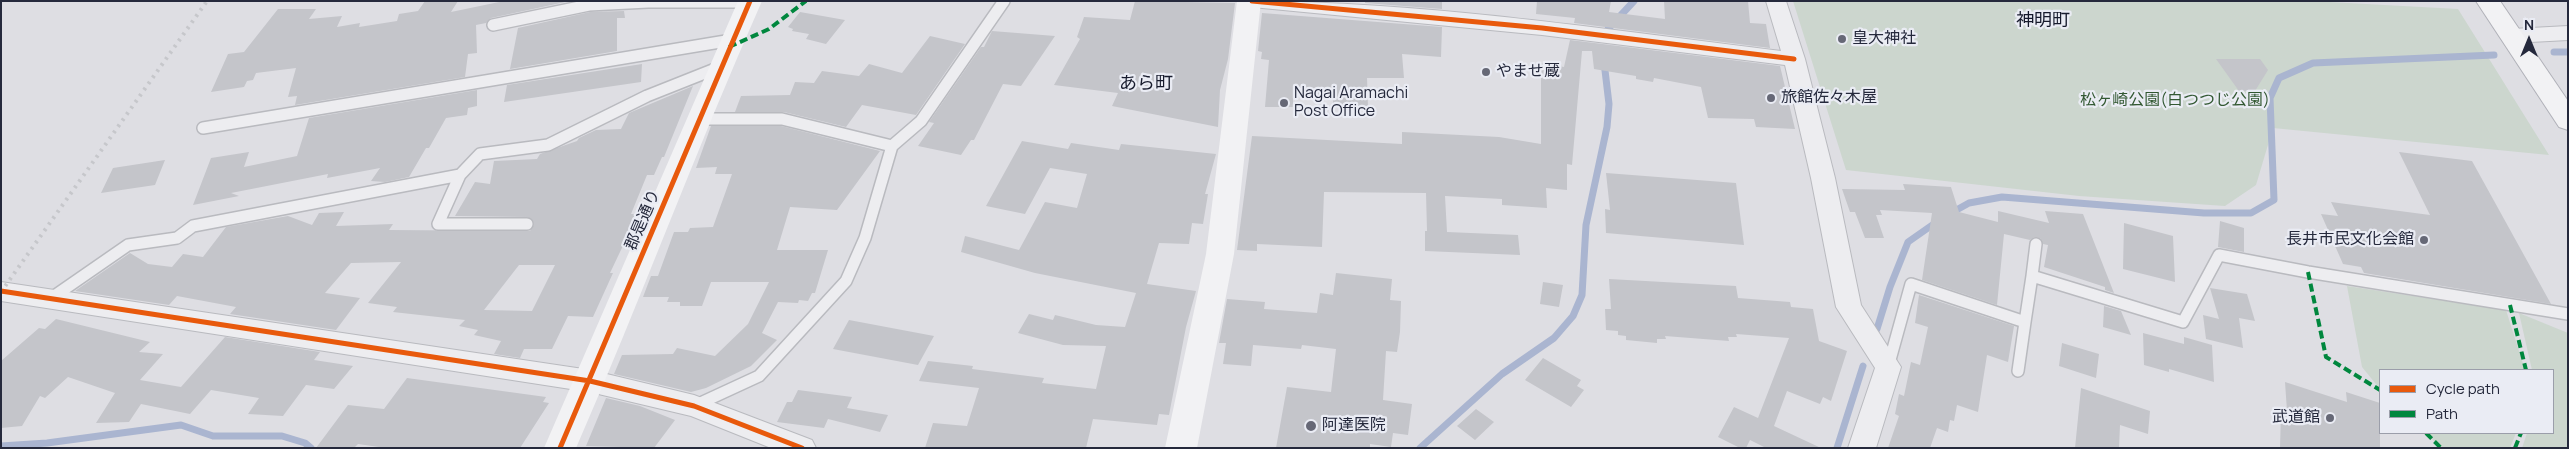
<!DOCTYPE html>
<html>
<head>
<meta charset="utf-8">
<style>
	body { margin:0 }
	#map { position:relative; width:2569px; height:449px; overflow:hidden; background:#dedee3; font-family:Manrope,sans-serif }
	canvas { display:block }
	.frame { position:absolute; inset:0; border:2px solid #25293c; pointer-events:none }
	.legend { position:absolute; left:2379px; top:369px; width:175px; height:65px; box-sizing:border-box; background:#eaecf4; border:1px solid #9b9eaa; margin:0; padding:6px 9px; list-style:none; font-size:15px; color:#25293c }
	.legend li { display:flex; align-items:center; gap:10px; height:25px }
	.legend b { width:25px; border:1px solid #9b9eaa }
	.north { position:absolute; left:2504px; top:15px; width:50px; height:50px; -webkit-text-stroke:4px #eaecf4; paint-order:stroke; rotate:0deg; font-size:14px; font-weight:700; line-height:20px; text-align:center; color:#25293c }
	.north::after { content:''; display:block; margin:auto; width:18px; height:22px; background:#25293c; clip-path:polygon(50% 0,100% 100%,50% 72%,0 100%) }
</style>
</head>
<body>
<div id="map">
<canvas width="2569" height="449"></canvas>
<div class="frame"></div>
<ul class="legend">
<li><b style="height:6px;background:#e8590c"></b>Cycle path</li>
<li><b style="height:6px;background:#00873e"></b>Path</li>
</ul>
<div class="north">N</div>
</div>
<script>
const context = document.querySelector('canvas').getContext('2d');
context.lineJoin = 'round';
function fill(path, color) { context.fillStyle = color; context.fill(path, 'evenodd'); }
function strokePath(path, color, width, dash) { context.strokeStyle = color; context.lineWidth = width; context.lineCap = dash ? 'butt' : 'round'; context.setLineDash(dash || []); context.stroke(path); }
function write(font, color, halo, rows, align = 'center') {
  context.font = font + ' Manrope,"Noto Sans JP",sans-serif'; context.lineWidth = 4.5; context.setLineDash([]); context.textBaseline = 'middle'; context.strokeStyle = halo; context.fillStyle = color; for (const [text, x, y, turn = 0] of rows) {
    context.save(); context.translate(x, y); context.rotate((+turn || 0) * Math.PI / 180); context.textAlign = isNaN(turn) ? turn : align; if (halo) context.strokeText(text, 0, 0); context.fillText(text, 0, 0); context.restore();
  }
}
fill(new Path2D(`
	M1793 1H2311L2458 9 2549 155 2273 128 2256 185 2225 206 2079 196 1846 170Z
	M2347 286 2506 310 2525 370H2380V389L2362 367Z
	M2519 313 2568 333V448H2522L2527 433H2553V370H2532Z
	M2426 433H2516L2510 448H2441Z`), '#ccd6ce');
strokePath(new Path2D(`
	M1608 34V29L1634 1
	M2554 52H2568
	M1951 213 1969 203 2002 197 2204 213H2251L2274 200 2270 98 2279 78 2313 63 2494 55
	M1877 329 1890 287 1908 242 1938 221
	M1 446 47 443 181 425 213 436H282L305 443 311 448
	M1420 448 1502 374 1554 338 1573 316 1582 295 1586 225 1607 127 1609 104 1604 62
	M1837 448 1863 366`), '#aab5d0', 7);
fill(new Path2D(`
	M425 1H458L451 12 504 1H570L491 18 486 23 476 25 477 53 468 54 465 77 295 105 297 96 288 97 296 68 256 73 253 80 247 81 244 87 211 92 228 54 244 52 278 9H316L309 19 342 16 337 27 360 23 359 27 397 21 399 14 418 11Z
	M1135 1 1235 3 1228 59 1220 90 1218 127 1112 106 1118 93 1054 85 1080 39 1077 37 1084 17 1130 20Z
	M1365 1H1442V9L1365 3Z
	M1537 1H1611L1609 12 1665 19 1664 1H1748L1750 23 1766 24 1770 48 1574 23 1575 18 1536 14Z
	M624 11 625 18H617V51L510 69 518 28 590 12Z
	M800 12 845 20 826 44 806 39 809 34 792 31 793 29 788 27Z
	M1262 13 1442 27 1441 57 1402 54 1404 78H1367L1368 107H1333V95H1293V107H1265L1269 60 1261 59 1262 52 1258 51Z
	M992 31 1055 36 1021 86 1003 84 974 140H971L961 155 918 146 934 123 929 122 981 47H984Z
	M930 36 965 44 916 115 862 105 846 127 784 112H735L741 96 790 95 795 82 814 83 822 71 859 76 869 64 902 73Z
	M1570 40 1780 66 1795 129 1756 127 1754 119 1708 118 1701 87 1654 78 1653 82 1636 79V76L1594 69 1592 51H1582L1572 165 1567 164V190L1546 188 1547 208 1502 205V199L1445 196 1447 232 1518 235 1520 255 1425 251V231H1427L1426 193 1324 192 1322 247 1257 244V251L1237 250 1252 136 1402 144V132L1499 137 1541 144V63L1564 67Z
	M2216 59H2260L2268 70 2255 91H2239Z
	M642 64 641 82 504 102 507 85Z
	M693 86 664 157H662L654 175H647L631 214H638L610 273H613L593 317 568 316 552 349H524L520 358 494 354 501 341 474 335 478 330 459 326 465 320 393 312 397 307 368 303 401 262 351 263 325 293 360 298 336 330 230 314 236 307 177 296 169 305 75 291 130 253 148 264 172 267 183 254 203 257 226 227 288 216 312 225 319 213 344 212 336 226 393 224 389 230 530 231 534 224 527 217 455 216 475 182 490 184 494 161 537 159 540 154 577 141 579 138 596 130 621 129 629 113ZM519 265H555L532 311 484 310Z
	M477 90V106L468 108 467 115 446 118 429 148H426L409 177 385 182 371 181 380 168 327 178 328 174 231 193 239 196 193 205 211 158 249 152 244 167 297 156 309 118Z
	M711 126H781L880 151 837 210 790 207 777 250H828L815 293H812L808 301 799 300 798 303 778 302 762 333 777 340 751 366 706 388 691 392 614 374 622 355 673 354 677 348 715 356 748 324 769 282H711L702 306H680V302H667L669 297H643L651 276H658L674 232H688L690 228 713 227 732 174H715L717 167 696 168Z
	M1022 141 1068 149 1071 143 1119 150 1121 144 1216 154 1205 194H1208L1203 224 1192 223 1189 244 1159 243 1147 284 1196 291 1186 327 1169 415 1159 414 1157 425 1093 419 1086 448H925L933 423 967 426 979 388 919 381 928 361 973 366 972 369 1044 378 1042 383 1096 389 1106 346 1063 345 1018 333 1029 314 1053 320 1055 315 1096 325 1125 327 1136 293 1035 273 961 252 965 236 1019 250 1045 202 1077 208 1087 174 1050 168 1025 214 986 206Z
	M2399 152 2472 161 2551 304 2364 273 2361 267 2343 264 2321 214 2338 216 2331 202 2430 215Z
	M165 160 155 185 101 193 113 168Z
	M1606 173 1736 183 1744 245 1606 233 1605 209 1610 210Z
	M1903 184 1951 187 1959 212 1998 222V211L2049 223 2045 211 2083 214 2114 293 2105 290V287L2044 267 2048 245 2043 244 2040 238 2034 237 2030 240 2004 234 1997 305 1922 280 1932 213 1880 210 1882 215H1876L1884 238H1865L1855 212H1850L1842 189 1905 190Z
	M2220 221 2244 228V252L2218 247Z
	M2124 223 2173 236 2175 282 2123 269Z
	M1336 273 1392 279 1390 300 1401 301 1400 332 1397 352 1386 351 1383 400 1412 404 1408 435 1393 433 1391 447 1370 444V448H1276L1287 387 1331 392 1336 349 1302 345 1301 349 1253 345 1251 366 1223 364 1226 343H1219L1227 299 1265 302 1264 309 1317 313 1320 293 1333 295Z
	M1609 279 1736 286 1738 298 1790 302 1791 307 1813 309 1819 341 1847 351 1831 401 1823 397 1820 404 1787 391 1774 426 1821 448H1766L1750 440 1746 448H1740L1718 437 1734 407 1758 418 1789 338 1736 334 1737 337H1728L1729 341 1665 336 1666 339H1657V343L1626 340V336L1618 335V331L1606 330 1605 309H1611Z
	M1543 282 1563 285 1559 307 1540 304Z
	M2210 288 2247 294 2255 321 2239 318 2243 348 2206 339 2203 315 2219 319Z
	M1919 295 2014 326 2008 362 1987 355 1978 412 1957 405 1954 421 1950 420 1948 432 1937 428 1930 448H1888L1899 416 1895 414 1899 394 1904 396 1911 362 1920 365 1928 327 1915 323Z
	M2104 306 2121 311 2131 335 2103 327Z
	M56 319 150 342 139 352 163 354 140 380 181 387 225 337 320 352 314 360 353 366 334 389 306 385 283 416 248 414 259 398 211 390 190 414 141 404 129 422 96 423 115 393 68 377 45 398 40 396 22 426 1 428V361L39 328 45 329Z
	M849 320 934 336 918 365 833 349Z
	M2143 333 2184 344V337L2212 345 2214 382 2169 369V372L2144 365Z
	M2062 343 2099 354 2096 378 2059 366Z
	M1543 358 1581 380 1577 386 1584 390 1571 407 1525 380Z
	M407 378 546 397 543 402 549 403 520 448H386L358 444 354 448H316L348 405 384 409Z
	M2285 382 2347 402 2346 392 2380 403V448H2280L2281 412 2287 411Z
	M2081 388 2150 411 2148 434 2120 425 2119 448H2075Z
	M798 390 852 397 847 408 888 415 880 432 828 419 824 428 777 422 787 402H792Z
	M606 398 640 406 675 420 654 448 586 446Z
	M1476 409 1494 422 1475 440 1457 426Z`), '#c4c5ca');
const lane = new Path2D(`
	M493 25 589 5 648 2H749
	M698 119H782L892 146
	M203 128 732 40
	M527 224H438L460 175 480 154 548 145 647 96 720 67
	M2032 276 2036 244
	M50 299 128 245 177 238 193 226 460 175
	M1888 367 1911 284 2025 322 2032 276 2183 322 2219 255 2308 272 2568 314
	M2018 371 2025 322
	M694 406 759 376 846 281 865 238 892 146 921 121 1004 1`);
const street = new Path2D(`
	M1242 1C1422 1 1602 29 1781 51L1766 1H1786L1805 59 1835 178 1861 305 1901 367 1876 448H1848L1875 368 1836 307 1811 178 1785 65 1542 35 1252 7 1245 5Z
	M2568 26V40L2512 43 2505 41 2502 36 2505 31 2512 29Z
	M1 282 590 370 694 395 812 440 816 448H771L691 416 590 392 1 301Z`);
const highway = new Path2D(`
	M2476 1H2500L2568 101V130L2559 127Z`);
strokePath(lane, '#b9babf', 14);
strokePath(street, '#b9babf', 2);
strokePath(highway, '#b0b1b8', 2);
strokePath(lane, '#ededf0', 11);
fill(street, '#ededf0');
fill(new Path2D(`
	M738 1H762C696 149 641 300 576 448H544Z
	M1237 1H1261L1234 254 1197 448H1165L1206 254Z`), '#f2f2f4');
fill(highway, '#f2f2f4');
strokePath(new Path2D(`
	M1 292 207 1`), '#c6c7cb', 4, [2.5, 5]);
strokePath(new Path2D(`
	M729 47 769 29 806 1
	M2308 272 2326 357 2380 390
	M2510 305 2526 370
	M2426 433 2441 448
	M2515 448 2521 433`), '#00873e', 4, [8, 4]);
strokePath(new Path2D(`
	M1252 1 1542 28 1794 59
	M1 291 590 381 694 406 802 448
	M560 448 750 1`), '#e8590c', 5);
for (const [x, y, r, color] of [
	[1842,39,5,"#666876"],
	[1486,72,5,"#666876"],
	[1771,98,5,"#666876"],
	[1284,103,5,"#666876"],
	[2424,240,5,"#666876"],
	[2330,418,5,"#666876"],
	[1311,426,6,"#666876"]
]) { const dot = new Path2D(); dot.arc(x, y, r, 0, 2 * Math.PI); context.fillStyle = color; context.fill(dot); strokePath(dot, '#eaecf4', 2); }
write('16px', '#25293c', '#eaecf4', [
	["皇大神社",1852,39],
	["やませ蔵",1496,72],
	["Nagai Aramachi",1294,94],
	["Post Office",1294,112],
	["旅館佐々木屋",1781,98],
	["長井市民文化会館",2414,240,"right"],
	["武道館",2320,418,"right"],
	["阿達医院",1322,426]
], 'left');
write('16px', '#325832', '#eaecf4', [
	["松ヶ崎公園(白つつじ公園)",2175,101]
]);
write('16px', '#25293c', '#eaecf4', [
	["郡是通り",643,220,-67]
]);
write('18px', '#171b2d', '#eaecf4', [
	["神明町",2043,21],
	["あら町",1146,84]
]);
</script>
</body>
</html>
